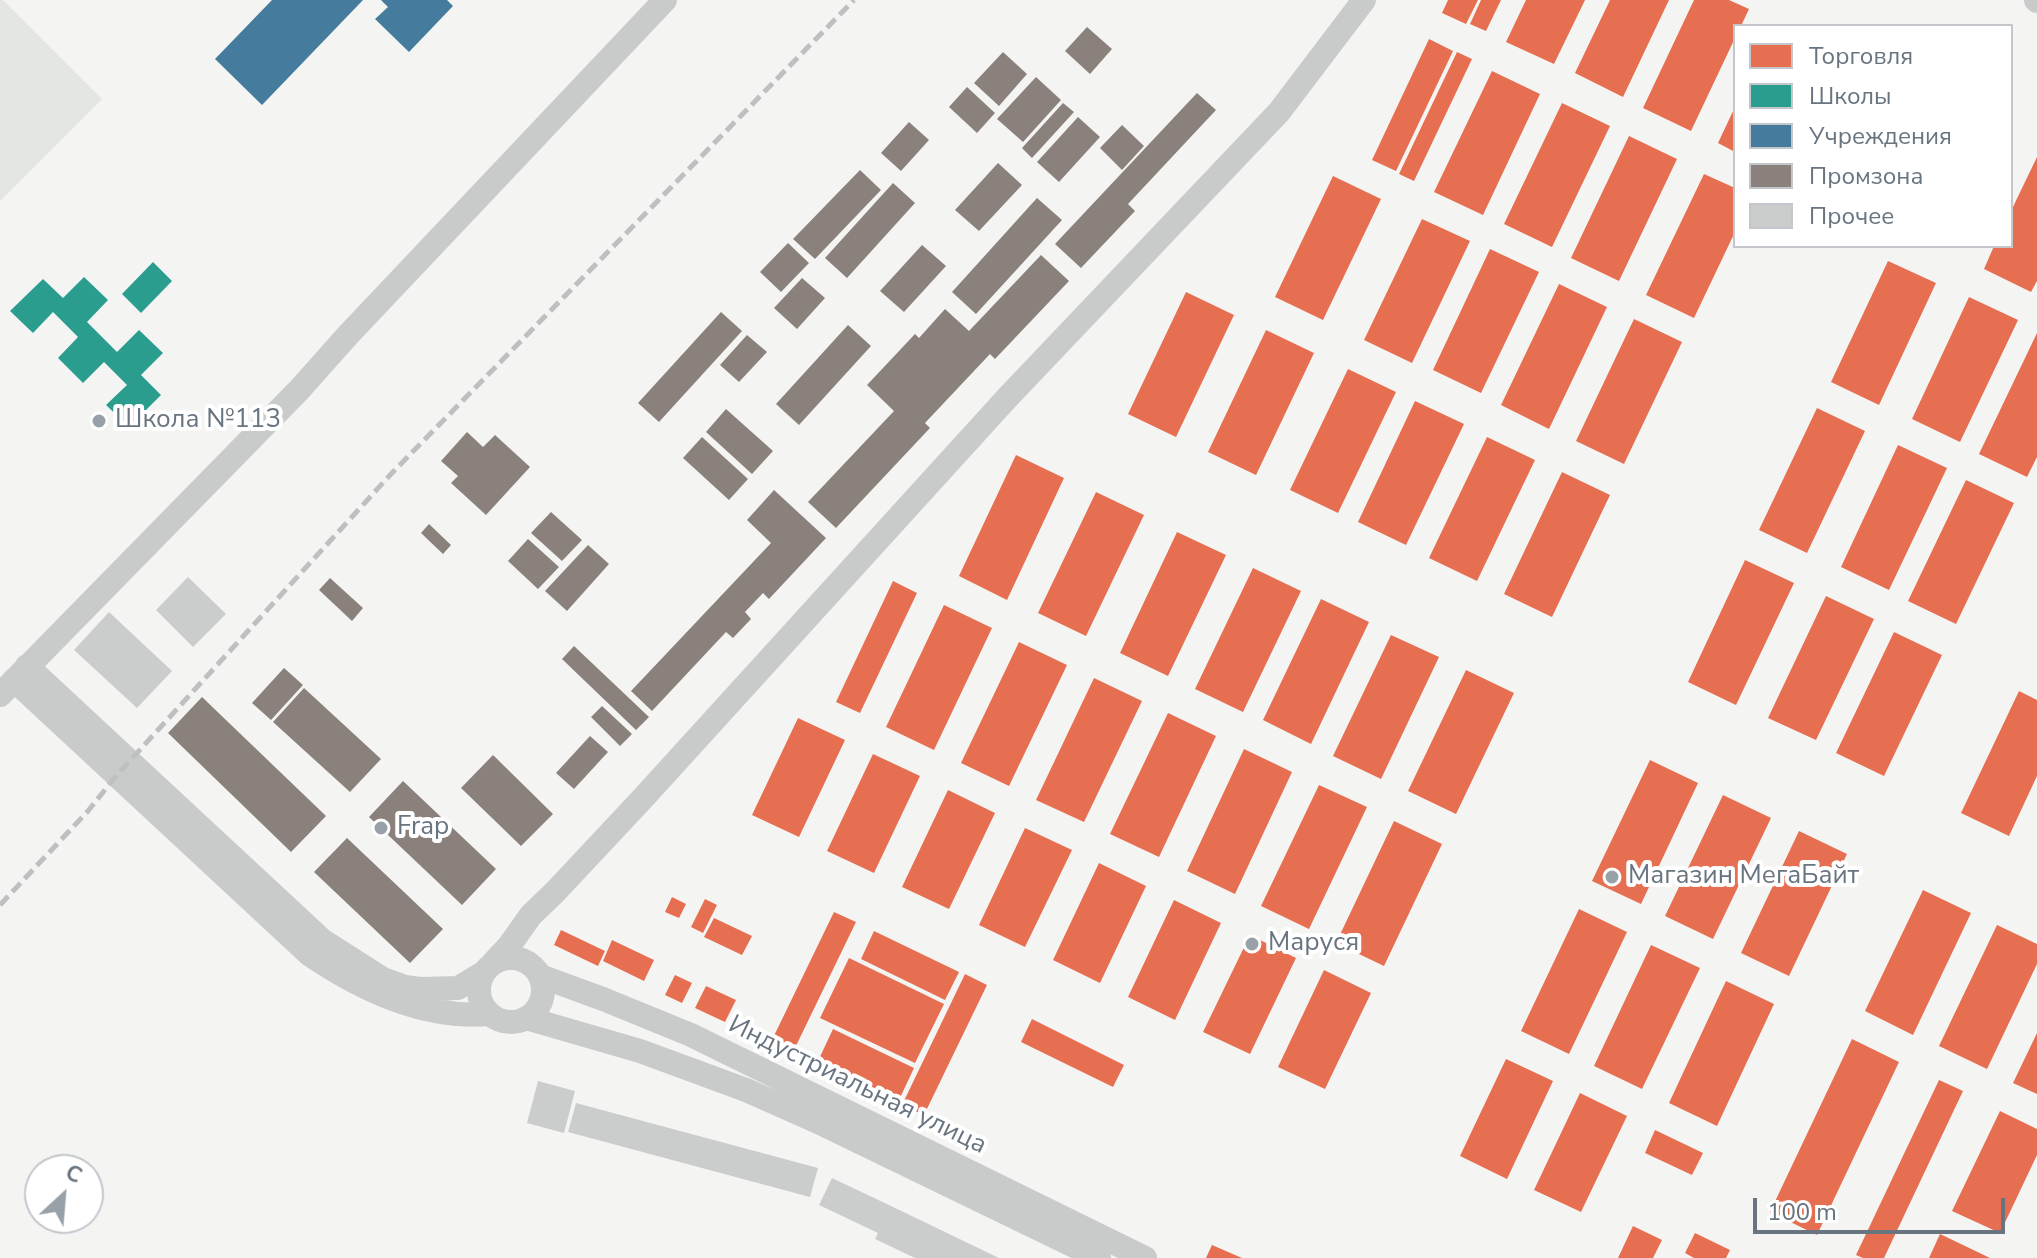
<!DOCTYPE html>
<html>
<head>
<meta charset="utf-8">
<style>
	body { margin:0 }
	#map { position:relative; width:2037px; height:1258px; overflow:hidden; background:#f4f4f3; font-family:"Nunito Sans",sans-serif }
	canvas { display:block }
	.legend { position:absolute; left:1733px; top:24px; width:280px; height:224px; box-sizing:border-box; background:#fff; border:2px solid #c3c7cc; margin:0; padding:10px 14px; list-style:none; font-size:24px; color:#68747f }
	.legend li { display:flex; align-items:center; gap:16px; height:40px }
	.legend b { width:40px; border:2px solid #c3c7cc }
	.north { position:absolute; left:24px; top:1154px; width:80px; height:80px; box-sizing:border-box; background:#fff; border:2px solid #c3c7cc; border-radius:50%; rotate:26deg; font-size:22px; font-weight:700; line-height:32px; text-align:center; color:#68747f }
	.north::after { content:''; display:block; margin:auto; width:28px; height:36px; background:#99a1a8; clip-path:polygon(50% 0,100% 100%,50% 72%,0 100%) }
	.scale { position:absolute; left:1753px; top:1198px; width:252px; height:36px; box-sizing:border-box; border:4px solid #68747f; border-top:0; padding-left:10px; font-size:24px; line-height:28px; white-space:nowrap; color:#68747f; -webkit-text-stroke:6px #fff; paint-order:stroke }
</style>
</head>
<body>
<div id="map">
<canvas width="2037" height="1258"></canvas>
<ul class="legend">
<li><b style="height:22px;background:#e76f51"></b>Торговля</li>
<li><b style="height:22px;background:#2a9d8f"></b>Школы</li>
<li><b style="height:22px;background:#457b9d"></b>Учреждения</li>
<li><b style="height:22px;background:#8a817c"></b>Промзона</li>
<li><b style="height:22px;background:#cbcccc"></b>Прочее</li>
</ul>
<div class="north">С</div>
<div class="scale">100 m</div>
</div>
<script>
const context = document.querySelector('canvas').getContext('2d');
context.lineJoin = 'round';
function fill(path, color) { context.fillStyle = color; context.fill(path, 'evenodd'); }
function strokePath(path, color, width, dash) { context.strokeStyle = color; context.lineWidth = width; context.lineCap = dash ? 'butt' : 'round'; context.setLineDash(dash || []); context.stroke(path); }
function write(font, color, halo, rows, align = 'center') {
  context.font = font + ' "Nunito Sans",sans-serif'; context.lineWidth = 8; context.setLineDash([]); context.textBaseline = 'middle'; context.strokeStyle = halo; context.fillStyle = color; for (const [text, x, y, turn = 0] of rows) {
    context.save(); context.translate(x, y); context.rotate((+turn || 0) * Math.PI / 180); context.textAlign = isNaN(turn) ? turn : align; if (halo) context.strokeText(text, 0, 0); context.fillText(text, 0, 0); context.restore();
  }
}
fill(new Path2D(`
	M0 0H3L102 99 0 201Z`), '#e4e6e2');
fill(new Path2D(`
	M1448 0H1478L1466 24 1442 13Z
	M1481 0H1501L1486 31 1470 24Z
	M1526 0H1585L1554 64 1506 42Z
	M1610 0H1669L1623 97 1575 73Z
	M1694 0H1729L1749 9 1741 26H1735V38L1691 131 1643 108Z
	M1429 39 1453 51 1396 171 1372 160Z
	M1457 52 1472 59 1414 181 1399 174Z
	M1492 71 1540 94 1483 215 1434 192Z
	M1562 103 1610 126 1552 247 1504 224Z
	M1735 107V152L1718 143Z
	M1629 136 1677 159 1619 281 1571 258Z
	M2037 157V281L2031 292 1984 269 1994 246H2011V211Z
	M1704 174 1735 188V232L1694 318 1646 295Z
	M1333 176 1381 199 1323 320 1275 297Z
	M1422 219 1470 241 1412 363 1364 340Z
	M1490 249 1539 272 1481 393 1433 370Z
	M1888 261 1936 283 1879 405 1831 382Z
	M1559 284 1607 307 1549 429 1501 405Z
	M1186 292 1234 315 1176 437 1128 414Z
	M1969 297 2018 320 1960 442 1912 419Z
	M1634 319 1682 342 1624 464 1576 441Z
	M1266 330 1314 353 1256 475 1208 452Z
	M2037 333V457L2027 477 1979 454Z
	M1348 369 1396 392 1338 513 1290 490Z
	M1415 401 1464 424 1406 545 1358 522Z
	M1817 408 1865 431 1807 553 1759 530Z
	M1487 437 1535 460 1477 581 1429 558Z
	M1898 445 1947 468 1889 590 1841 567Z
	M1016 455 1064 478 1007 600 959 576Z
	M1562 472 1610 495 1552 617 1504 594Z
	M1966 480 2014 503 1956 624 1908 601Z
	M1096 492 1144 515 1086 636 1038 613Z
	M1177 532 1226 555 1168 676 1120 653Z
	M1745 560 1794 583 1736 705 1688 682Z
	M1253 568 1301 591 1243 712 1195 689Z
	M893 581 917 593 860 713 836 702Z
	M1826 596 1874 619 1816 740 1768 718Z
	M1321 599 1369 622 1311 744 1263 720Z
	M944 605 992 628 934 750 886 727Z
	M1894 632 1942 655 1884 776 1836 753Z
	M1391 635 1439 657 1381 779 1333 756Z
	M1019 642 1067 665 1009 786 961 763Z
	M1466 670 1514 693 1456 814 1408 791Z
	M1094 678 1142 701 1084 822 1036 800Z
	M2019 691 2037 700V776L2009 836 1961 813Z
	M1168 713 1216 736 1159 857 1110 834Z
	M798 718 845 740 799 837 752 815Z
	M1244 749 1292 772 1235 894 1187 871Z
	M873 754 920 776 874 873 827 851Z
	M1650 760 1698 783 1641 904 1592 881Z
	M1319 785 1367 807 1309 929 1261 906Z
	M948 790 995 813 949 909 902 887Z
	M1723 795 1771 818 1713 939 1665 916Z
	M1394 821 1442 844 1384 966 1336 943Z
	M1025 828 1072 850 1025 947 979 925Z
	M1799 831 1847 854 1789 976 1741 953Z
	M1099 863 1146 886 1100 983 1053 960Z
	M1923 890 1971 913 1913 1035 1865 1011Z
	M672 897 686 904 679 918 665 912Z
	M705 899 717 905 703 933 691 927Z
	M1174 900 1221 923 1175 1020 1128 997Z
	M1579 909 1627 932 1569 1054 1521 1031Z
	M834 912 856 922 793 1052 771 1042Z
	M714 918 752 936 742 955 704 937Z
	M1997 925 2037 944V964L1987 1069 1939 1046Z
	M561 930 605 951 598 966 554 945Z
	M874 931 959 972 945 1000 861 959Z
	M1250 935 1296 958 1250 1054 1203 1032Z
	M612 940 654 960 644 981 603 961Z
	M1651 945 1700 968 1642 1089 1594 1066Z
	M849 958 944 1004 915 1063 820 1018Z
	M1324 970 1371 993 1325 1089 1278 1067Z
	M965 974 987 985 924 1115 902 1105Z
	M675 975 692 983 682 1003 665 995Z
	M1726 981 1774 1004 1717 1126 1669 1103Z
	M706 986 736 1000 725 1022 695 1008Z
	M1032 1019 1124 1065 1113 1087 1021 1042Z
	M833 1029 914 1068 899 1100 818 1061Z
	M2037 1033V1094L2013 1083Z
	M1852 1039 1899 1062 1817 1235 1770 1212Z
	M1506 1059 1553 1081 1507 1179 1460 1156Z
	M1939 1080 1963 1091 1884 1258H1863L1856 1255Z
	M1580 1093 1627 1116 1581 1212 1534 1190Z
	M2000 1111 2037 1129V1155L2000 1233 1952 1211Z
	M1655 1130 1703 1153 1692 1175 1645 1153Z
	M1633 1226 1662 1240 1653 1258H1618Z
	M1695 1233 1730 1250 1726 1258H1694L1685 1253Z
	M1940 1234 1963 1245 1990 1258H1929Z
	M1212 1245 1242 1258H1206Z`), '#e76f51');
fill(new Path2D(`
	M153 262 172 281 141 313 122 294Z
	M84 277 108 300 87 322 117 352 139 330 163 353 141 375 161 395 129 427 106 405 127 385 104 362 83 383 58 358 78 337 53 312 33 333 10 311 43 279 63 298Z`), '#2a9d8f');
fill(new Path2D(`
	M272 0H363L262 105 215 59Z
	M381 0H447L453 6 409 52 375 19 388 7Z`), '#457b9d');
fill(new Path2D(`
	M1087 27 1112 49 1090 74 1065 51Z
	M1003 52 1027 74 999 106 974 83Z
	M1036 77 1061 100 1023 142 997 119Z
	M967 87 995 113 977 133 949 107Z
	M1197 93 1216 110 1128 204 1135 211 1081 268 1055 244Z
	M1063 103 1074 112 1032 158 1022 148Z
	M1078 117 1100 137 1059 182 1037 162Z
	M909 122 929 140 901 171 881 153Z
	M1122 125 1144 146 1122 170 1100 148Z
	M998 163 1022 185 979 231 955 210Z
	M860 170 881 190 815 259 793 239Z
	M893 183 915 203 847 278 825 258Z
	M1037 198 1062 220 976 314 952 292Z
	M788 243 809 263 781 292 760 272Z
	M922 245 946 266 904 312 880 291Z
	M1041 255 1069 281 995 359 990 354 925 423 930 428 836 528 808 502 894 411 867 385 915 334 919 338 945 309 969 331Z
	M802 278 825 298 797 329 774 308Z
	M721 312 742 331 659 422 638 403Z
	M848 325 871 346 799 425 776 404Z
	M747 335 767 352 739 382 720 365Z
	M726 409 773 451 752 474 706 432Z
	M467 432 483 447 495 435 530 467 486 515 451 483 458 476 441 461Z
	M702 437 748 479 729 500 683 458Z
	M774 490 826 538 769 599 763 593 745 612 751 619 733 638 726 632 652 711 631 691 771 543 747 520Z
	M551 512 582 540 562 561 531 533Z
	M429 524 451 545 443 554 421 533Z
	M528 539 559 567 538 589 508 561Z
	M588 545 609 564 567 611 545 591Z
	M330 578 363 608 352 621 319 590Z
	M574 646 649 717 636 730 562 659Z
	M284 668 303 685 271 720 252 703Z
	M304 688 381 759 350 792 273 722Z
	M202 697 326 816 291 852 168 733Z
	M602 706 632 734 620 746 591 717Z
	M590 736 608 752 574 789 556 773Z
	M493 755 553 814 521 846 461 788Z
	M403 781 496 869 462 905 369 817Z
	M347 838 443 929 410 963 314 872Z`), '#8a817c');
fill(new Path2D(`
	M188 577 226 614 193 647 156 610Z
	M109 612 172 671 137 708 74 650Z
	M538 1081 575 1091 564 1133 527 1123Z
	M576 1103 818 1168 810 1197 568 1132Z
	M832 1178 891 1206 999 1258H915L875 1239 878 1233 819 1205Z`), '#cbcccc');
strokePath(new Path2D(`
	M2036 0 2037 1
	M27 666 322 940 383 979 405 987 420 989 458 988 483 973
	M14 680 309 954C362 990 423 1019 489 1014
	M0 695 299 390 348 335 665 0
	M479 990a32 32 0 1 1 64 0a32 32 0 1 1-64 0Z
	M494 962 509 946 531 915 555 892 644 797 1007 398 1279 112 1364 0
	M540 976 603 999 691 1035 1145 1258
	M526 1018 640 1051 746 1090 816 1121 1099 1258`), '#c9caca', 24);
strokePath(new Path2D(`
	M0 905 88 811 116 776 391 474 854 0`), '#bebfc0', 5, [12, 6]);
for (const [x, y, r, color] of [
	[99,421,8,"#99a1a8"],
	[381,828,8,"#99a1a8"],
	[1612,877,8,"#99a1a8"],
	[1252,944,8,"#99a1a8"]
]) { const dot = new Path2D(); dot.arc(x, y, r, 0, 2 * Math.PI); context.fillStyle = color; context.fill(dot); strokePath(dot, '#fff', 3); }
write('26px', '#68747f', '#fff', [
	["Школа №113",115,421],
	["Frap",397,828],
	["Магазин МегаБайт",1628,877],
	["Маруся",1268,944]
], 'left');
write('26px', '#68747f', '#fff', [
	["Индустриальная улица",857,1086,26]
]);
</script>
</body>
</html>
